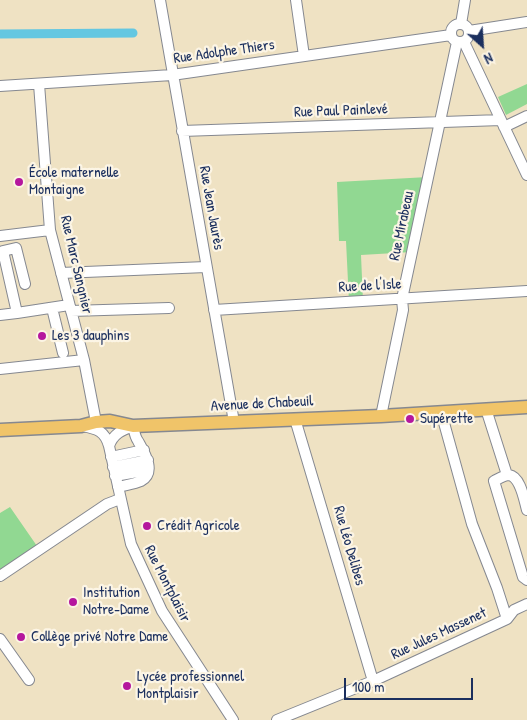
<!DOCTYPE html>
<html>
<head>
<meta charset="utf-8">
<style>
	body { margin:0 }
	#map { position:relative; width:527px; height:720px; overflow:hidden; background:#efe2c3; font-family:"Patrick Hand",sans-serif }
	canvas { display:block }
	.north { position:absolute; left:457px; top:20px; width:50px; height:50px; -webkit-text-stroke:4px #fcf5e5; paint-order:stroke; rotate:154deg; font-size:14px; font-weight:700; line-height:20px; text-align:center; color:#1b2f5e }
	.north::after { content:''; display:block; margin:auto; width:18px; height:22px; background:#1b2f5e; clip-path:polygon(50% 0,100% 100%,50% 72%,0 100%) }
	.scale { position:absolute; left:344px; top:678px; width:129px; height:22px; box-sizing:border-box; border:2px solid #1b2f5e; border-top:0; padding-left:6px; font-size:15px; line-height:18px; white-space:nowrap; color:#1b2f5e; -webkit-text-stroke:4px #fcf5e5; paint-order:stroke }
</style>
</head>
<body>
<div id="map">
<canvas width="527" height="720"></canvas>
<div class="north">N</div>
<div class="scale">100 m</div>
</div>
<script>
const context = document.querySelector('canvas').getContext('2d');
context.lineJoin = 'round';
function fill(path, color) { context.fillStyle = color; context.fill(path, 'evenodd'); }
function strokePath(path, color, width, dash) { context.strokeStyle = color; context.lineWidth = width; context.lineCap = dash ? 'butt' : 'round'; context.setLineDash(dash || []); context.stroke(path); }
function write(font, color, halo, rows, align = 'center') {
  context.font = font + ' "Patrick Hand",sans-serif'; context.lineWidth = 4.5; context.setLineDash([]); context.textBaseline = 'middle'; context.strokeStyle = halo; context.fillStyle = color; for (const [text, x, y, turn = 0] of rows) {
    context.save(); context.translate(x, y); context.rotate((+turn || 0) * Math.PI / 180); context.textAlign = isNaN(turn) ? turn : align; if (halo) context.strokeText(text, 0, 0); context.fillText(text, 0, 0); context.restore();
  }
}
fill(new Path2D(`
	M527 84V104L506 115 498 97Z
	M428 177 412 252 361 255 363 301 349 302 346 241H339L337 182Z
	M10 507 37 546 0 572V513Z`), '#91d892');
strokePath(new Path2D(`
	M0 34 133 33`), '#64c7e1', 9);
const minor = new Path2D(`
	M160 0 234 422
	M296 0 304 56
	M451 33a9 9 0 1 1 18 0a9 9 0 1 1-18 0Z
	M461 24 465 0
	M469 31 527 22
	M464 42 527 175
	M39 84 50 230 84 360 96 422
	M0 86 172 75 451 35
	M504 127 527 116
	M182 131 501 120
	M0 236 50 230
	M61 273 206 267
	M52 308 63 353
	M214 310 527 291
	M71 311 169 308
	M17 313 69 305
	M0 315 17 313 3 251 16 248 25 284
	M0 369 84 360
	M486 409 507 475
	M441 412 472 524 497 588 507 619
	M381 416 403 310 402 299 457 42
	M295 419 373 681
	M83 426C97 429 105 431 109 446L131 544 162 611 233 720
	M109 446C113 434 122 430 133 426 134 431 135 437 138 441 144 452 157 472 141 481 134 484 125 485 118 487
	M111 457 144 450
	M113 467 148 460
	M115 476 148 470
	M527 510C524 500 521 477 509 475 504 475 498 479 494 481L523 577 527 580
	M0 576 107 504 120 499
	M0 639 29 680
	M277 720 373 681 507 619 514 610 527 604`);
const major = new Path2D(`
	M0 430 81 426 96 422 110 421 133 426 381 416 527 407`);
strokePath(minor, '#858890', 12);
strokePath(major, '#858890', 15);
strokePath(minor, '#fff', 10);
strokePath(major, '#f0c469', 12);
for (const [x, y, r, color] of [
	[19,182,5,"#b5179e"],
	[42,336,5,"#b5179e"],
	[410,419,5,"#b5179e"],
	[147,526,5,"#b5179e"],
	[73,602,5,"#b5179e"],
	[21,637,5,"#b5179e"],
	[127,686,5,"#b5179e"]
]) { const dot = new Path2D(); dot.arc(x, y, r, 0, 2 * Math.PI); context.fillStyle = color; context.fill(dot); strokePath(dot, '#fcf5e5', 2); }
write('15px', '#1b2f5e', '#fcf5e5', [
	["Rue Adolphe Thiers",224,52,-8],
	["Rue Paul Painlevé",341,111,-2],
	["Rue Jean Jaurès",211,208,80],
	["Rue Mirabeau",402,226,-78],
	["Rue Marc Sangnier",76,265,77],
	["Rue de l'Isle",370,286,-3],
	["Avenue de Chabeuil",262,404,-3],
	["Rue Léo Delibes",349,546,74],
	["Rue Montplaisir",167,584,63],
	["Rue Jules Massenet",439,634,-25]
]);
write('15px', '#1b2f5e', '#fcf5e5', [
	["École maternelle",29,173],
	["Montaigne",29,190],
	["Les 3 dauphins",52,336],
	["Supérette",420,419],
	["Crédit Agricole",157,526],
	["Institution",83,593],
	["Notre-Dame",83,610],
	["Collège privé Notre Dame",31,637],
	["Lycée professionnel",137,677],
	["Montplaisir",137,694]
], 'left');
</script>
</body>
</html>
